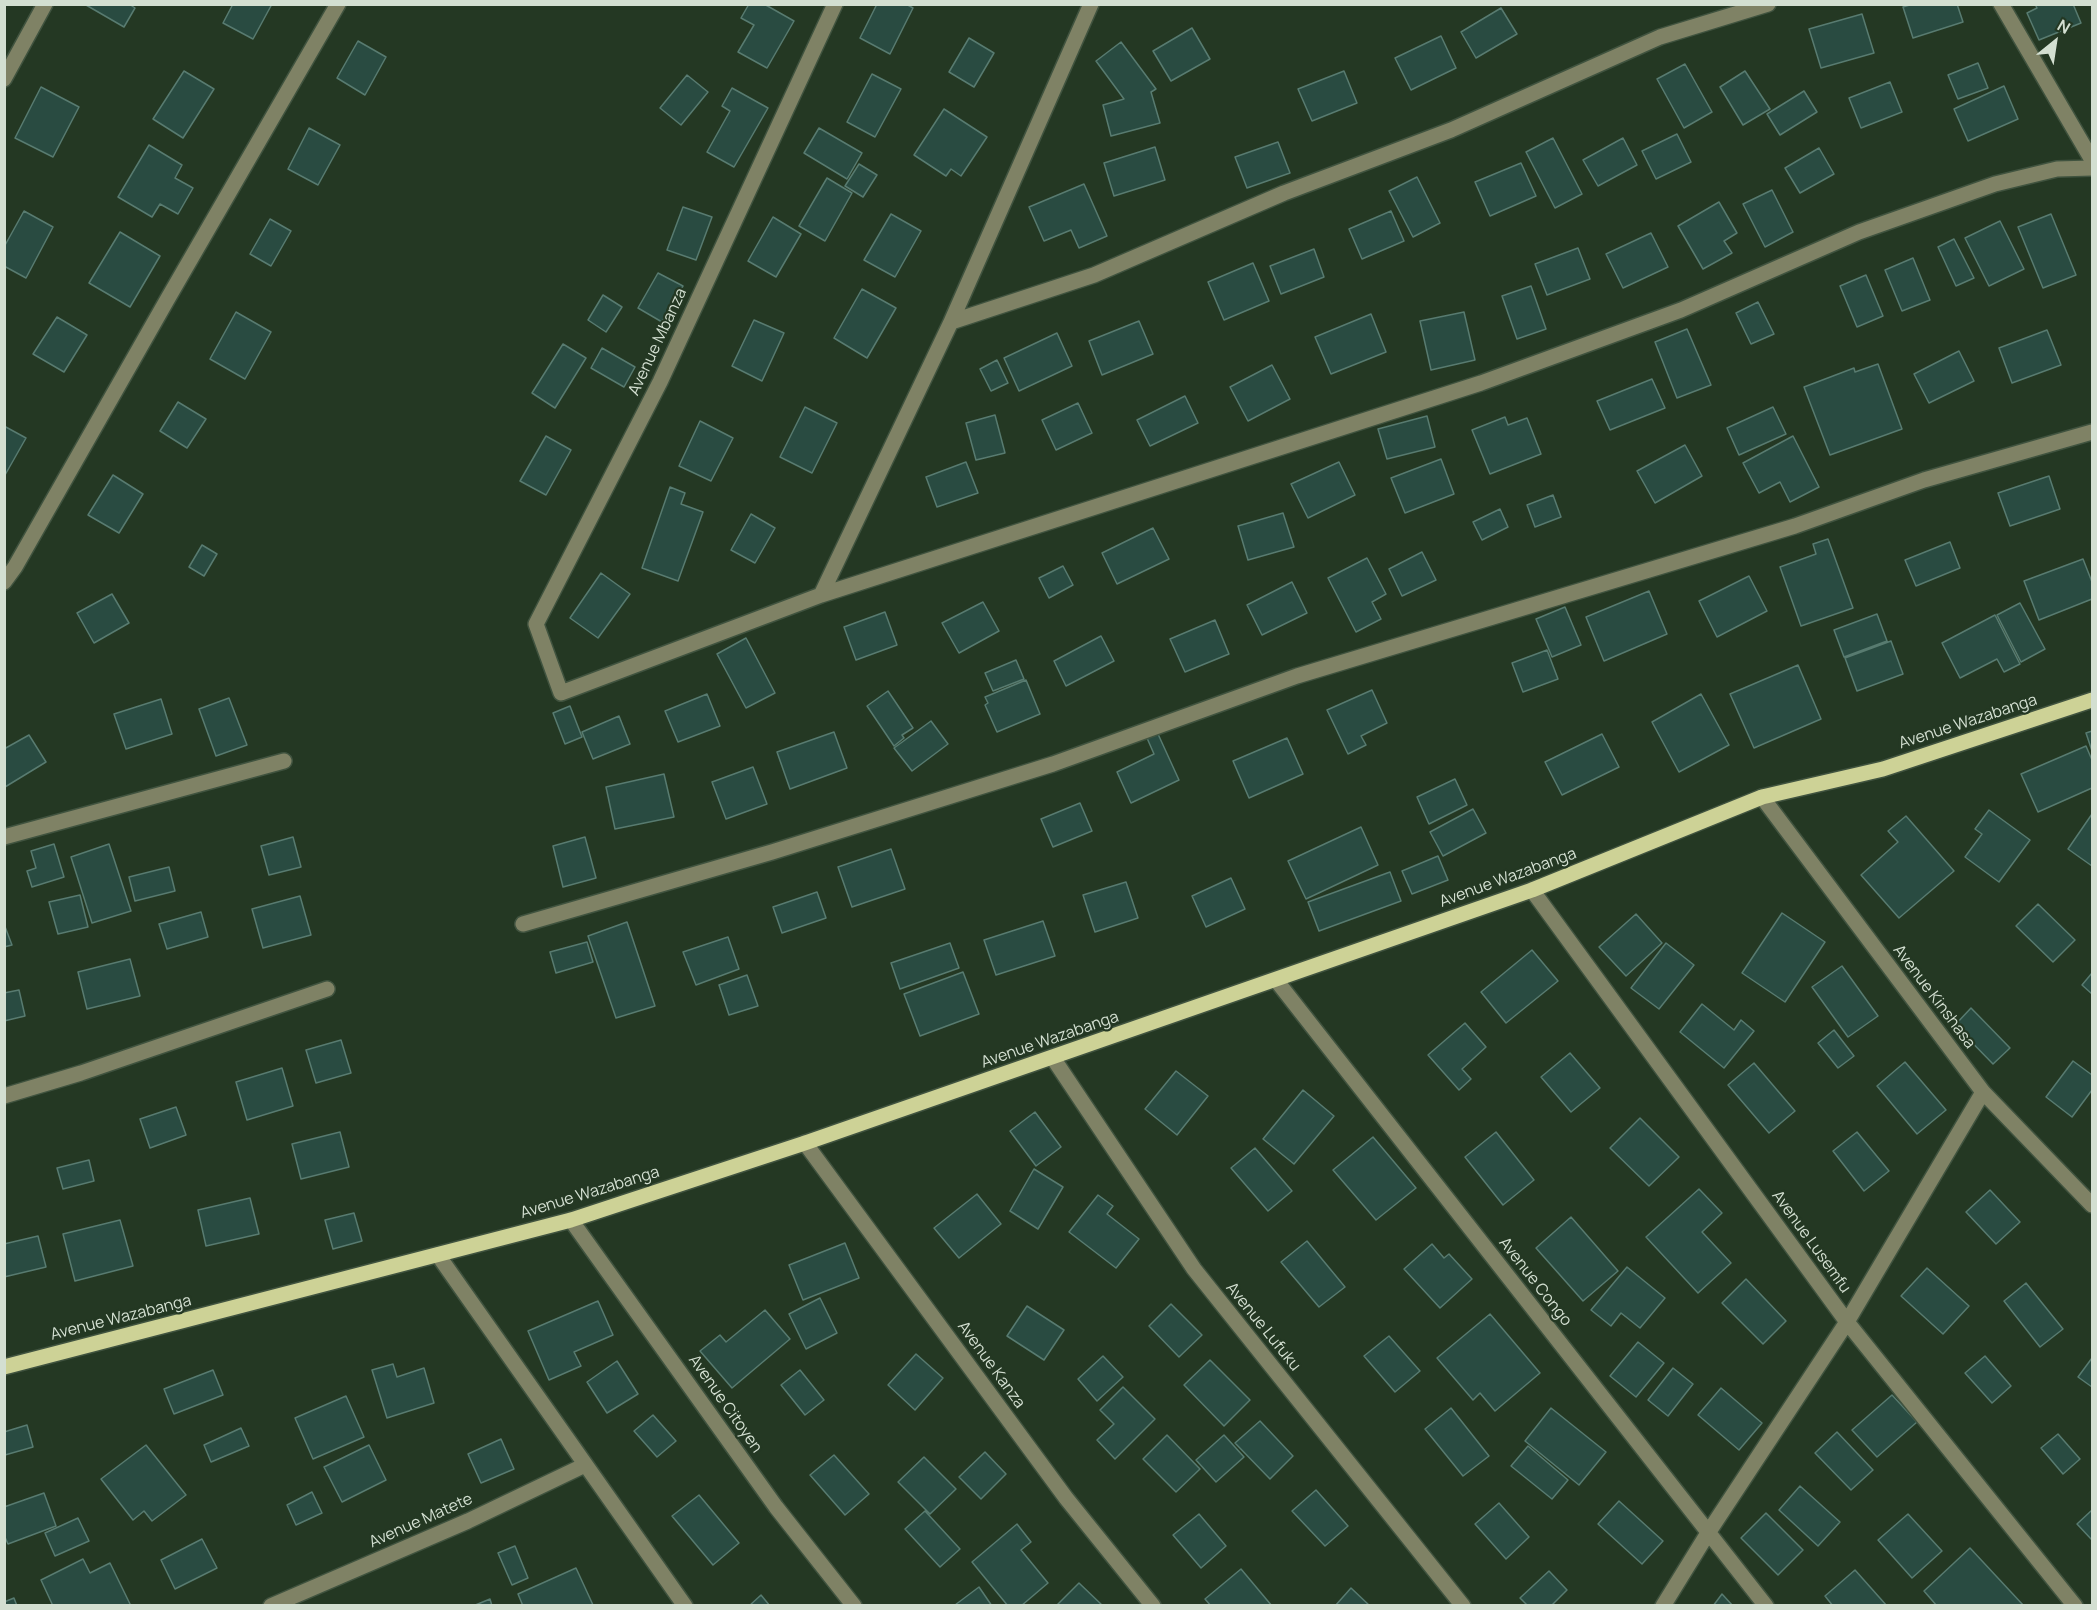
<!DOCTYPE html>
<html>
<head>
<meta charset="utf-8">
<style>
	body { margin:0 }
	#map { position:relative; width:2097px; height:1610px; overflow:hidden; background:#243823; font-family:Manrope,sans-serif }
	canvas { display:block }
	.frame { position:absolute; inset:0; border:6px solid #d3dfd1; pointer-events:none }
	.north { position:absolute; left:2025px; top:12px; width:60px; height:60px; -webkit-text-stroke:4px #243823; paint-order:stroke; rotate:30deg; font-size:16px; font-weight:700; line-height:24px; text-align:center; color:#d3dfd1 }
	.north::after { content:''; display:block; margin:auto; width:21px; height:27px; background:#d3dfd1; clip-path:polygon(50% 0,100% 100%,50% 72%,0 100%) }
</style>
</head>
<body>
<div id="map">
<canvas width="2097" height="1610"></canvas>
<div class="frame"></div>
<div class="north">N</div>
</div>
<script>
const context = document.querySelector('canvas').getContext('2d');
context.lineJoin = 'round';
function fill(path, color) { context.fillStyle = color; context.fill(path, 'evenodd'); }
function strokePath(path, color, width, dash) { context.strokeStyle = color; context.lineWidth = width; context.lineCap = dash ? 'butt' : 'round'; context.setLineDash(dash || []); context.stroke(path); }
function write(font, color, halo, rows, align = 'center') {
  context.font = font + ' Manrope,sans-serif'; context.lineWidth = 4.5; context.setLineDash([]); context.textBaseline = 'middle'; context.strokeStyle = halo; context.fillStyle = color; for (const [text, x, y, turn = 0] of rows) {
    context.save(); context.translate(x, y); context.rotate((+turn || 0) * Math.PI / 180); context.textAlign = isNaN(turn) ? turn : align; if (halo) context.strokeText(text, 0, 0); context.fillText(text, 0, 0); context.restore();
  }
}
const building = new Path2D(`
	M129 4 135 8 124 27 86 5Z
	M233 4H272L253 39 223 23Z
	M749 4H764L794 21 767 68 738 52 754 25 741 18Z
	M877 4H906L913 8 890 54 860 38Z
	M1913 4H1957L1963 22 1913 38 1903 7Z
	M2035 4H2073L2081 23 2039 40 2027 13 2037 8Z
	M1501 8 1517 34 1476 58 1461 32Z
	M1862 14 1874 53 1821 68 1809 29Z
	M1192 28 1210 59 1171 81 1153 51Z
	M1441 36 1456 68 1411 90 1395 58Z
	M969 38 994 53 974 87 949 72Z
	M358 41 386 57 365 95 337 78Z
	M1121 42 1156 89 1151 92 1160 123 1111 136 1103 105 1124 99 1096 61Z
	M1978 63 1988 88 1958 99 1948 75Z
	M1685 64 1712 112 1684 128 1657 79Z
	M184 71 214 89 183 138 153 119Z
	M1344 71 1357 103 1312 121 1298 89Z
	M1745 71 1770 109 1743 125 1720 87Z
	M872 74 901 89 875 137 847 122Z
	M687 75 708 92 681 125 660 108Z
	M1890 82 1902 112 1861 128 1849 98Z
	M2004 86 2018 119 1968 141 1954 109Z
	M41 87 79 107 53 157 15 138Z
	M732 88 768 108 734 167 707 152 730 111 722 106Z
	M1804 91 1817 112 1780 135 1767 114Z
	M944 109 987 137 961 176 951 169 946 176 914 155Z
	M309 128 340 145 318 185 288 169Z
	M819 128 862 153 847 179 804 153Z
	M1677 134 1691 162 1656 179 1642 151Z
	M1553 138 1582 194 1555 208 1526 152Z
	M1623 138 1637 165 1598 186 1583 160Z
	M1278 142 1290 173 1247 188 1235 157Z
	M149 145 182 165 175 178 193 188 178 214 160 204 152 217 118 197Z
	M1155 147 1165 180 1114 196 1104 163Z
	M1819 148 1834 174 1800 193 1785 168Z
	M1521 163 1536 196 1490 216 1475 182Z
	M859 164 877 175 863 197 845 186Z
	M1417 177 1440 223 1413 237 1389 191Z
	M827 178 852 193 825 241 799 226Z
	M1084 184 1107 236 1079 248 1071 230 1044 241 1029 207Z
	M1772 190 1793 232 1765 247 1743 204Z
	M1719 202 1737 233 1724 241 1732 253 1703 269 1678 226Z
	M683 207 712 217 696 260 667 250Z
	M24 211 53 227 26 278 4 266V247Z
	M1391 211 1404 241 1362 259 1349 229Z
	M891 214 921 231 895 277 864 260Z
	M2051 214 2076 275 2043 288 2018 227Z
	M773 217 801 234 776 277 748 261Z
	M270 219 291 231 271 266 250 254Z
	M2000 221 2024 269 1989 286 1965 238Z
	M120 232 160 256 130 307 89 283Z
	M1651 233 1668 267 1623 288 1606 254Z
	M1954 239 1974 278 1956 286 1938 247Z
	M1578 248 1590 279 1547 295 1535 264Z
	M1314 249 1324 277 1281 294 1270 266Z
	M1913 258 1930 300 1902 311 1885 270Z
	M1253 263 1269 301 1224 320 1208 282Z
	M658 273 683 286 662 322 638 308Z
	M1866 275 1883 316 1857 327 1840 286Z
	M1531 286 1546 329 1517 339 1502 296Z
	M862 289 896 308 867 358 834 338Z
	M603 295 622 307 606 332 588 320Z
	M1758 302 1774 334 1751 344 1736 313Z
	M236 312 271 332 245 379 210 359Z
	M1464 312 1475 360 1431 370 1420 321Z
	M1371 314 1386 352 1331 374 1315 337Z
	M57 317 87 335 64 372 33 354Z
	M754 320 784 333 762 381 732 366Z
	M1139 321 1153 354 1102 375 1089 341Z
	M1687 329 1711 385 1677 398 1655 342Z
	M2047 330 2061 365 2012 383 1999 348Z
	M1057 333 1072 366 1019 391 1004 358Z
	M563 344 586 358 555 408 532 393Z
	M602 348 635 367 624 387 591 368Z
	M1959 351 1974 381 1929 403 1914 374Z
	M997 360 1008 383 991 391 980 369Z
	M1878 364 1902 429 1830 455 1804 387 1854 368 1855 372Z
	M1272 365 1290 399 1248 421 1230 387Z
	M1652 379 1665 408 1610 430 1597 401Z
	M1185 396 1198 423 1150 446 1137 420Z
	M178 402 206 419 187 448 160 431Z
	M1078 403 1092 433 1056 450 1042 420Z
	M805 407 837 423 812 473 780 457Z
	M1773 407 1786 434 1739 455 1727 428Z
	M995 415 1005 453 976 460 966 423Z
	M1427 416 1435 447 1387 459 1378 429Z
	M1505 417 1508 425 1527 418 1541 454 1490 474 1472 430Z
	M700 421 733 438 711 481 679 466Z
	M4 426 26 438 5 475 4 474Z
	M546 436 571 450 546 495 520 481Z
	M1793 436 1819 487 1790 502 1780 482 1759 493 1743 463Z
	M1685 445 1702 476 1655 503 1637 471Z
	M1441 459 1454 494 1405 513 1391 478Z
	M966 462 978 493 937 507 926 477Z
	M1339 462 1355 495 1308 518 1291 484Z
	M113 475 143 494 119 533 88 515Z
	M2049 476 2060 509 2010 526 1998 493Z
	M670 487 685 493 681 504 703 512 678 581 642 568Z
	M1553 495 1561 517 1535 527 1527 505Z
	M1500 509 1508 527 1482 540 1473 522Z
	M1283 513 1294 547 1248 560 1238 526Z
	M751 514 775 528 755 563 731 550Z
	M1153 528 1169 559 1117 584 1102 553Z
	M1828 539 1853 608 1801 626 1780 567 1816 554 1813 544Z
	M1950 542 1960 568 1916 586 1905 560Z
	M202 545 217 554 204 576 189 567Z
	M1422 552 1436 580 1402 596 1389 569Z
	M1367 558 1386 594 1372 602 1381 619 1356 632 1328 578Z
	M2083 559 2092 582V599L2039 620 2024 581Z
	M1063 566 1073 585 1049 598 1039 578Z
	M601 573 630 594 598 638 570 618Z
	M1749 576 1767 611 1717 637 1699 601Z
	M1292 582 1307 613 1262 635 1247 605Z
	M1649 591 1667 634 1604 661 1586 617Z
	M112 594 129 623 94 643 77 613Z
	M983 602 999 631 959 653 942 623Z
	M2020 603 2045 649 2021 662 1997 615Z
	M1565 607 1581 645 1552 657 1536 619Z
	M885 612 897 645 856 660 844 627Z
	M1877 614 1887 641 1844 657 1834 630Z
	M1995 615 2020 664 2004 672 1997 659 1960 678 1942 643Z
	M1215 620 1229 654 1185 672 1170 639Z
	M1101 636 1114 661 1066 686 1054 661Z
	M746 638 775 693 746 708 717 654Z
	M1891 641 1903 674 1857 691 1845 658Z
	M1547 650 1558 679 1523 692 1512 663Z
	M1016 660 1024 679 993 691 985 673Z
	M1798 665 1821 719 1754 748 1730 694Z
	M1026 680 1040 714 997 732 985 705 988 703 985 697Z
	M1372 690 1387 723 1361 736 1366 745 1348 754 1327 710Z
	M888 691 913 728 902 735 904 738 894 746 867 706Z
	M707 694 720 726 678 742 665 711Z
	M1701 694 1729 745 1679 772 1652 722Z
	M229 698 247 745 216 756 199 709Z
	M161 699 172 734 126 749 114 714Z
	M570 706 582 737 565 744 553 713Z
	M619 716 630 744 593 759 582 732Z
	M931 721 948 744 912 771 894 748Z
	M2092 731V751L2086 733Z
	M834 732 847 768 790 789 777 752Z
	M1158 734 1179 780 1131 803 1117 772 1154 754 1147 738Z
	M1602 734 1619 767 1562 795 1545 762Z
	M29 735 46 762 5 787 4 749Z
	M1287 738 1303 774 1249 798 1233 761Z
	M2086 746 2092 760V788L2038 812 2021 774Z
	M753 767 767 804 726 819 712 782Z
	M664 774 674 817 615 829 606 787Z
	M1455 779 1467 805 1429 824 1417 797Z
	M1080 803 1092 831 1053 847 1041 819Z
	M1473 809 1486 833 1443 856 1430 832Z
	M1989 810 2030 840 1999 882 1965 857 1982 834 1975 829Z
	M2092 814V866L2068 849Z
	M1906 816 1954 871 1899 918 1861 875 1898 842 1888 831Z
	M1361 827 1378 865 1306 899 1288 861Z
	M293 837 301 867 269 875 261 846Z
	M585 837 596 878 563 887 553 846Z
	M54 844 64 877 32 887 27 871 36 868 31 851Z
	M109 844 131 911 92 923 71 857Z
	M891 849 905 889 852 907 838 867Z
	M1438 856 1448 880 1412 894 1402 871Z
	M169 867 175 891 135 901 129 877Z
	M1390 872 1401 901 1319 931 1308 902Z
	M1231 878 1245 909 1206 927 1192 896Z
	M1126 882 1138 918 1095 932 1083 895Z
	M817 892 826 918 782 933 773 907Z
	M80 895 88 927 58 934 49 902Z
	M300 896 311 935 263 948 252 909Z
	M2038 904 2075 940 2053 962 2016 926Z
	M201 912 208 937 167 949 159 924Z
	M1782 913 1825 942 1785 1002 1742 973Z
	M1636 914 1662 943 1626 976 1599 947Z
	M1043 921 1055 956 996 975 984 940Z
	M627 922 655 1006 616 1018 588 936Z
	M4 924 12 945 4 947Z
	M728 937 739 969 696 985 683 952Z
	M587 942 593 962 556 973 550 952Z
	M950 943 959 968 900 989 891 963Z
	M1666 943 1694 965 1659 1009 1631 988Z
	M1532 950 1558 981 1506 1023 1481 992Z
	M130 959 140 996 87 1009 78 972Z
	M1842 966 1878 1016 1848 1037 1812 987Z
	M963 972 979 1014 920 1036 904 994Z
	M2092 973V994L2082 985Z
	M747 975 758 1006 729 1015 719 985Z
	M19 990 25 1016 4 1021V993Z
	M1702 1004 1734 1030 1741 1020 1754 1031 1724 1068 1680 1032Z
	M1971 1008 2010 1048 1993 1064 1955 1025Z
	M1465 1023 1486 1047 1462 1069 1471 1079 1459 1090 1428 1055Z
	M1834 1030 1854 1056 1838 1068 1818 1043Z
	M341 1040 351 1073 316 1083 306 1050Z
	M1570 1053 1600 1088 1571 1112 1541 1077Z
	M2073 1061 2092 1075V1090L2072 1117 2046 1097Z
	M1905 1062 1946 1110 1917 1134 1877 1086Z
	M1754 1063 1795 1111 1769 1133 1728 1085Z
	M282 1068 293 1106 247 1120 236 1082Z
	M1176 1071 1208 1096 1177 1135 1145 1109Z
	M1303 1090 1334 1116 1294 1164 1263 1139Z
	M176 1107 186 1135 150 1148 140 1119Z
	M1035 1112 1061 1147 1036 1166 1010 1131Z
	M1640 1118 1679 1157 1649 1186 1610 1148Z
	M340 1132 349 1167 301 1179 292 1144Z
	M1496 1132 1534 1180 1503 1205 1465 1157Z
	M1857 1132 1889 1171 1864 1191 1833 1151Z
	M1373 1137 1416 1188 1376 1220 1333 1170Z
	M1255 1148 1292 1191 1268 1211 1231 1168Z
	M89 1160 94 1181 63 1189 57 1168Z
	M1034 1169 1063 1187 1038 1229 1010 1211Z
	M1699 1189 1722 1213 1702 1232 1731 1263 1698 1293 1646 1237Z
	M1990 1190 2020 1222 1996 1244 1966 1212Z
	M977 1194 1001 1224 959 1258 934 1228Z
	M1098 1195 1113 1206 1107 1214 1139 1239 1116 1268 1069 1232Z
	M250 1198 259 1234 206 1246 198 1210Z
	M354 1213 362 1241 333 1249 325 1220Z
	M1571 1217 1618 1271 1583 1301 1536 1248Z
	M120 1220 133 1266 75 1281 63 1234Z
	M38 1236 46 1267 4 1277V1244Z
	M1307 1241 1345 1287 1319 1307 1281 1262Z
	M845 1243 859 1278 803 1300 789 1265Z
	M1432 1244 1444 1258 1449 1254 1472 1279 1440 1308 1404 1269Z
	M1627 1267 1665 1298 1640 1328 1621 1313 1611 1326 1591 1310Z
	M1927 1268 1969 1306 1943 1334 1901 1296Z
	M1746 1279 1786 1321 1763 1344 1722 1303Z
	M2026 1283 2063 1329 2040 1347 2004 1301Z
	M820 1298 837 1333 806 1349 789 1314Z
	M598 1301 613 1335 574 1352 581 1366 549 1380 528 1331Z
	M1171 1304 1202 1335 1179 1357 1149 1326Z
	M1027 1306 1064 1330 1044 1360 1007 1336Z
	M765 1310 790 1339 732 1388 700 1351 720 1335 726 1342Z
	M1490 1314 1540 1373 1495 1411 1480 1393 1473 1400 1437 1358Z
	M1389 1336 1420 1371 1395 1392 1364 1356Z
	M1638 1342 1664 1363 1636 1397 1610 1376Z
	M916 1354 943 1378 915 1410 888 1385Z
	M1103 1356 1123 1377 1097 1401 1078 1379Z
	M1985 1356 2011 1386 1992 1403 1965 1373Z
	M2092 1358V1387L2078 1377Z
	M1210 1360 1250 1400 1224 1426 1184 1385Z
	M617 1361 638 1394 607 1413 587 1382Z
	M393 1364 397 1377 424 1368 434 1403 387 1418 372 1370Z
	M1673 1368 1693 1384 1668 1416 1648 1400Z
	M213 1370 223 1395 174 1414 164 1389Z
	M800 1370 824 1400 805 1415 781 1385Z
	M1123 1387 1155 1419 1115 1459 1097 1440 1114 1424 1100 1410Z
	M1721 1388 1762 1423 1739 1450 1698 1415Z
	M1892 1395 1917 1422 1877 1457 1852 1430Z
	M346 1396 364 1437 313 1459 295 1418Z
	M1451 1408 1489 1456 1463 1476 1425 1429Z
	M1551 1408 1606 1452 1579 1485 1525 1441Z
	M653 1415 676 1441 657 1457 634 1431Z
	M1260 1421 1293 1456 1270 1479 1235 1443Z
	M27 1425 33 1447 5 1455 4 1432Z
	M241 1428 249 1446 211 1462 204 1445Z
	M1837 1432 1873 1470 1851 1490 1815 1453Z
	M2058 1434 2080 1459 2063 1474 2041 1448Z
	M1167 1435 1200 1469 1176 1492 1143 1459Z
	M1224 1435 1244 1457 1216 1482 1196 1460Z
	M501 1439 514 1469 481 1483 468 1454Z
	M146 1445 186 1495 152 1521 144 1511 133 1520 101 1479Z
	M369 1445 386 1480 342 1502 324 1467Z
	M1528 1446 1568 1480 1552 1499 1511 1466Z
	M985 1452 1006 1474 981 1499 959 1477Z
	M834 1455 869 1494 845 1515 810 1475Z
	M924 1457 956 1489 930 1514 898 1482Z
	M1800 1486 1840 1522 1818 1546 1779 1510Z
	M1316 1490 1348 1526 1325 1546 1292 1511Z
	M312 1492 322 1513 296 1525 287 1505Z
	M44 1493 56 1526 8 1544 4 1535V1507Z
	M699 1495 739 1543 713 1565 672 1516Z
	M1619 1501 1663 1541 1642 1564 1598 1524Z
	M1499 1503 1529 1537 1506 1559 1475 1524Z
	M2092 1510V1540L2077 1524Z
	M925 1511 960 1549 940 1567 905 1529Z
	M1766 1513 1803 1550 1778 1575 1741 1538Z
	M1199 1514 1226 1546 1201 1568 1173 1535Z
	M1908 1514 1942 1551 1912 1578 1878 1540Z
	M78 1518 89 1541 55 1556 45 1533Z
	M1017 1524 1031 1542 1021 1550 1048 1583 1021 1606H1008L972 1562Z
	M202 1539 217 1568 175 1589 161 1560Z
	M515 1546 528 1578 512 1585 498 1553Z
	M1970 1548 2024 1606H1937L1924 1591Z
	M83 1559 90 1573 110 1563 131 1606H53L41 1580Z
	M576 1568 593 1605 523 1606 518 1594Z
	M1241 1569 1272 1606H1211L1205 1599Z
	M1855 1570 1887 1606H1833L1825 1596Z
	M1549 1571 1567 1590 1551 1606H1528L1520 1598Z
	M1079 1583 1103 1606H1056Z
	M979 1587 992 1606H955V1605Z
	M1351 1588 1370 1606H1335Z
	M1722 1594 1733 1606H1713Z
	M761 1595 770 1606H749Z
	M14 1598 17 1606H4V1602Z
	M490 1599 492 1606H473Z`);
fill(building, '#294b41');
strokePath(building, '#587b70', 1.5);
const minor = new Path2D(`
	M835 4 660 382 536 624 561 693 821 595 1481 383 1681 310 1859 232 1995 184 2057 169 2092 168
	M2001 4 2092 160
	M4 79 45 4
	M951 322 1094 275 1284 193 1451 130 1660 37 1768 4
	M4 582 15 567 167 300 338 4
	M821 595 951 322 1091 4
	M1762 797 1983 1092 2092 1205
	M4 837 284 761
	M1532 890 1847 1322 2075 1606
	M523 924 772 852 1053 764 1297 676 1795 526 1924 480 2092 432
	M1276 980 1766 1606
	M1053 1058 1194 1269 1463 1606
	M4 1096 81 1073 327 989
	M805 1143 1066 1498 1153 1606
	M571 1220 776 1507 854 1606
	M438 1255 685 1606
	M271 1606 468 1521 585 1465
	M1663 1606 1708 1533 1847 1322 1983 1092`);
const major = new Path2D(`
	M4 1367 571 1220 805 1143 1532 890 1762 797 1883 769 2092 700`);
strokePath(minor, '#40533f', 18);
strokePath(major, '#40533f', 18);
strokePath(minor, '#7f8265', 15);
strokePath(major, '#cdd296', 15);
write('16px', '#d3dfd1', '#243823', [
	["Avenue Mbanza",658,342,-65],
	["Avenue Wazabanga",1968,722,-18],
	["Avenue Wazabanga",1508,878,-20],
	["Avenue Kinshasa",1934,997,53],
	["Avenue Wazabanga",1050,1040,-19],
	["Avenue Wazabanga",590,1193,-17],
	["Avenue Lusemfu",1811,1242,54],
	["Avenue Congo",1535,1282,52],
	["Avenue Wazabanga",121,1318,-14],
	["Avenue Lufuku",1263,1327,51],
	["Avenue Kanza",991,1365,54],
	["Avenue Citoyen",725,1404,55],
	["Avenue Matete",421,1521,-24]
]);
</script>
</body>
</html>
